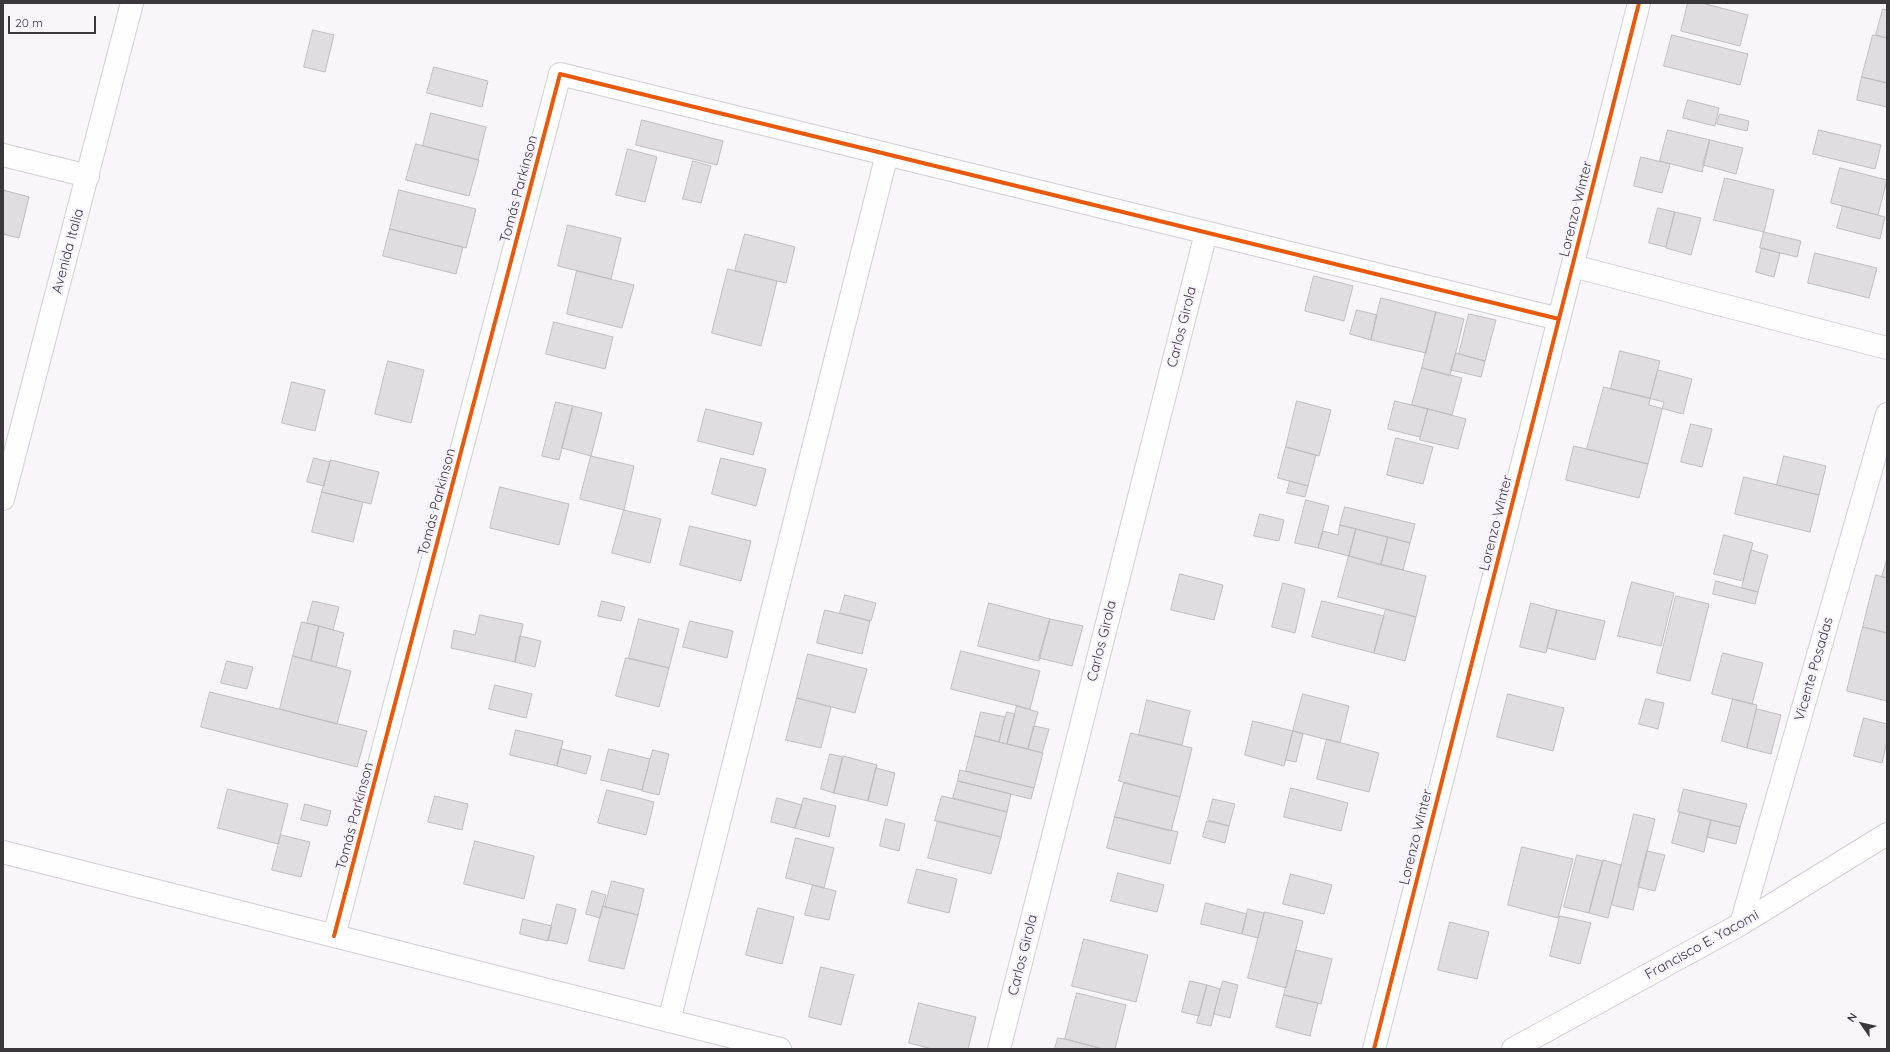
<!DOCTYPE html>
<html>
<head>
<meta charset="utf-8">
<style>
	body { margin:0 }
	#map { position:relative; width:1890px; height:1052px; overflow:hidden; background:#f8f5fb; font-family:Quicksand,sans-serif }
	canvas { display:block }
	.frame { position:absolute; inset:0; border:4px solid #3b383d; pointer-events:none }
	.north { position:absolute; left:1842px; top:1004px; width:40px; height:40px; -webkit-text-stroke:3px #f8f2fe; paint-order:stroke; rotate:304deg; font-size:11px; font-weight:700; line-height:16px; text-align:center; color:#3b383d }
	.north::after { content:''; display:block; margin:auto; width:14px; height:18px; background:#3b383d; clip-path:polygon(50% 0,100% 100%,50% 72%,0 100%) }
	.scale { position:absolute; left:8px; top:16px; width:88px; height:18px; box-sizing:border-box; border:2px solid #3b383d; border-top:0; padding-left:5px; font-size:12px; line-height:14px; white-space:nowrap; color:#3b383d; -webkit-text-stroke:3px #f8f2fe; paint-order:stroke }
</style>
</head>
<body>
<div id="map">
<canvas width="1890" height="1052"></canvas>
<div class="frame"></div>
<div class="north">N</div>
<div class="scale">20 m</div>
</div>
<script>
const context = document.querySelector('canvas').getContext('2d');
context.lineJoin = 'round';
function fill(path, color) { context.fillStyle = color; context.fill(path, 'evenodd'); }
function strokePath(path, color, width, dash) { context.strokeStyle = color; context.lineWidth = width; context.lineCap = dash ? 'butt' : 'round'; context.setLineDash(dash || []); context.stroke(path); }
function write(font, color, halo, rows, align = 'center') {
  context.font = font + ' Quicksand,sans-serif'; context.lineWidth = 4; context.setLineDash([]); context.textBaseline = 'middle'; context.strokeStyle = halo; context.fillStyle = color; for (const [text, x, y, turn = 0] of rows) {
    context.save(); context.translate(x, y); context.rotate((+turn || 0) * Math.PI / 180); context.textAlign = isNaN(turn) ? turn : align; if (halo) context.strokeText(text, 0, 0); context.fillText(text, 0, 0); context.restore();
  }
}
const building = new Path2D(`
	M1688 3H1702L1748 15 1740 46 1681 31Z
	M1883 9 1887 10V38L1876 35Z
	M313 30 334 35 325 72 304 67Z
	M1672 35 1748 54 1740 85 1664 66Z
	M1873 35 1887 38V83L1862 77Z
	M434 67 488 81 482 107 427 93Z
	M1862 77 1887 83V107L1857 100Z
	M1688 100 1719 108 1715 126 1683 118Z
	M431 113 486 127 478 160 423 146Z
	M1720 114 1749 121 1747 131 1717 124Z
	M642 120 723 141 717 165 636 145Z
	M1668 130 1710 140 1702 172 1660 161Z
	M1819 130 1881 145 1875 169 1813 154Z
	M1710 140 1743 148 1736 174 1703 165Z
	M416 144 479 160 469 196 406 180Z
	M628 149 657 157 645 202 616 195Z
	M1641 157 1670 164 1662 193 1634 186Z
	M693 161 711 166 701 203 683 199Z
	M1840 168 1887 180 1878 215 1831 203Z
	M1725 178 1774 190 1764 232 1714 220Z
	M3 190 29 197 19 238 3 234Z
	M399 190 476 209 466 248 390 229Z
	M1843 206 1885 217 1880 239 1837 228Z
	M1658 208 1675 212 1666 247 1649 243Z
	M1675 212 1701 218 1691 255 1666 248Z
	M568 225 621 238 611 279 558 266Z
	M390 229 463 247 456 274 383 256Z
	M1764 232 1801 241 1797 257 1760 248Z
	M745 234 795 247 786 283 735 271Z
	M1762 248 1780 253 1774 277 1756 272Z
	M1815 253 1877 268 1869 298 1808 283Z
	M728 269 777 281 761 346 712 333Z
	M577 271 634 285 622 328 567 314Z
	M1314 276 1353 286 1344 321 1305 311Z
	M1381 298 1436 312 1426 353 1371 340Z
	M1357 310 1377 315 1371 340 1350 334Z
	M1436 312 1464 319 1450 376 1422 368Z
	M1469 314 1496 320 1485 361 1459 354Z
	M554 322 613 337 605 369 546 354Z
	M1620 351 1660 361 1650 398 1611 389Z
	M1456 353 1485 361 1481 377 1451 370Z
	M388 361 424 370 411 423 375 414Z
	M1422 368 1462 378 1452 415 1412 405Z
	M1658 370 1692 379 1683 414 1649 405Z
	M292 382 325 390 315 431 282 423Z
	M1604 387 1664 402 1648 464 1587 449Z
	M1297 401 1331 410 1319 456 1286 447Z
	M1395 401 1428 409 1420 437 1388 429Z
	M556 402 573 406 559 460 542 456Z
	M573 406 602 413 591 456 562 448Z
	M706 409 762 423 753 455 698 441Z
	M1428 409 1466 419 1458 449 1420 440Z
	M1691 424 1712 429 1702 467 1681 462Z
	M1396 438 1433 447 1423 484 1387 475Z
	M1574 446 1648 464 1639 498 1566 480Z
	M1286 447 1316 455 1308 486 1278 478Z
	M591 456 634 466 624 510 580 499Z
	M1784 456 1826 466 1819 495 1777 485Z
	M314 458 330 462 324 486 307 482Z
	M721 458 766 469 756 506 712 494Z
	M331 460 379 472 371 504 322 492Z
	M1744 477 1819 495 1810 532 1735 514Z
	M1290 481 1308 486 1305 497 1287 493Z
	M500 487 569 504 559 545 490 528Z
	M322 492 363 502 353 542 312 532Z
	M1306 500 1329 506 1318 548 1295 543Z
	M1345 507 1415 524 1410 543 1340 525Z
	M624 510 661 519 650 563 612 553Z
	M1260 514 1284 520 1279 541 1254 536Z
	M1340 525 1356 529 1349 556 1318 548 1323 531 1338 535Z
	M690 526 751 541 741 581 680 565Z
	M1356 529 1388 537 1381 565 1349 556Z
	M1724 535 1753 543 1743 581 1714 574Z
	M1388 537 1410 543 1403 570 1381 565Z
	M1751 550 1768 555 1758 592 1742 588Z
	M1349 556 1426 576 1416 617 1338 597Z
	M1887 559V578L1882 577Z
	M1180 574 1223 585 1214 620 1171 610Z
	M1876 575 1887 578V633L1863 627Z
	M1716 581 1758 592 1755 604 1713 594Z
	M1632 582 1674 593 1661 646 1618 636Z
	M1283 583 1305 589 1295 633 1272 627Z
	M845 595 876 603 871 621 840 613Z
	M1676 596 1709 604 1690 681 1657 673Z
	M313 601 339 607 333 630 307 623Z
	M602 601 625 607 621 621 598 616Z
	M1322 601 1384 616 1374 653 1312 637Z
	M989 603 1050 619 1039 661 978 646Z
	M1531 603 1557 610 1546 653 1520 647Z
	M1386 609 1416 617 1405 661 1374 653Z
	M825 610 870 621 862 654 817 643Z
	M1557 610 1605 621 1595 660 1547 648Z
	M480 615 523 624 515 662 451 648 454 630 475 635Z
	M639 619 679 629 669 668 629 658Z
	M1050 619 1083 626 1072 666 1039 658Z
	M690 621 733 631 727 658 683 647Z
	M302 622 319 626 311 661 293 656Z
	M319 626 344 633 336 667 311 661Z
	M1863 627 1887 633V701L1847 691Z
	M520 636 541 641 535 667 515 662Z
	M961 651 1040 671 1030 709 951 689Z
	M1723 653 1763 663 1752 704 1712 694Z
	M808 654 867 669 855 713 797 698Z
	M293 656 351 671 337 724 280 709Z
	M626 658 669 668 659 707 616 696Z
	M227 661 253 667 247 689 221 683Z
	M495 685 532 694 526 718 489 709Z
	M210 692 367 731 357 767 201 727Z
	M1303 694 1349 706 1340 743 1293 731Z
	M1508 694 1564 708 1553 751 1497 737Z
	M797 698 831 707 821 748 786 740Z
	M1646 699 1664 703 1658 729 1639 724Z
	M1733 699 1757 705 1747 748 1722 741Z
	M1147 700 1190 711 1182 745 1139 735Z
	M1017 706 1038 712 1028 749 1007 744Z
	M1757 709 1781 715 1771 754 1747 748Z
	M981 712 1005 717 999 742 975 736Z
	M1007 712 1015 714 1007 744 999 742Z
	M1864 718 1887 724V741L1882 763 1854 756Z
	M1253 721 1293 731 1284 766 1245 755Z
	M1034 726 1049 729 1042 753 1028 749Z
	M516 730 563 741 557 766 510 755Z
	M1293 731 1303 734 1296 762 1286 760Z
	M1131 733 1192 748 1180 797 1119 781Z
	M975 736 1043 753 1034 788 966 771Z
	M1327 739 1379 753 1369 792 1317 779Z
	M561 749 591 756 586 774 557 766Z
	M609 749 650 759 642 790 601 780Z
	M653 750 669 754 659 795 642 791Z
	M830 754 843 757 834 793 821 789Z
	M843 756 877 765 868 801 834 793Z
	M876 768 895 773 887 806 868 801Z
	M960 770 1034 788 1031 799 958 781Z
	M958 781 1011 794 1007 812 953 798Z
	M1124 783 1180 797 1171 831 1115 817Z
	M1291 788 1348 803 1341 831 1284 817Z
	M228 789 288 804 278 844 218 828Z
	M1684 789 1747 804 1740 827 1678 812Z
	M607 790 654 802 646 835 598 823Z
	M435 796 468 804 462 830 428 822Z
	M942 796 1007 812 1001 837 935 821Z
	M777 798 802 805 795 828 771 822Z
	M804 798 836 806 829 837 795 828Z
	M1213 799 1235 804 1229 826 1208 820Z
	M305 804 331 811 327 826 301 820Z
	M1680 812 1711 820 1704 852 1672 843Z
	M1634 814 1655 819 1633 910 1612 905Z
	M1115 817 1178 832 1170 864 1107 848Z
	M886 819 905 824 899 851 880 846Z
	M1711 820 1740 827 1736 844 1707 837Z
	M938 821 1001 837 991 874 928 858Z
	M1207 821 1229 826 1225 843 1203 837Z
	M281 835 310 842 301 877 272 870Z
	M796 838 834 848 824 888 786 878Z
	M475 841 534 856 524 899 464 884Z
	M1522 847 1573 859 1558 918 1508 905Z
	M1647 851 1665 855 1655 891 1638 887Z
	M1577 855 1603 861 1589 913 1564 907Z
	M1603 860 1621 865 1608 918 1589 913Z
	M917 869 957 879 949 913 908 903Z
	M1118 873 1164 885 1157 912 1111 901Z
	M1291 874 1332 885 1324 914 1283 904Z
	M612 881 644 889 638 915 605 907Z
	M813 885 836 891 829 920 805 915Z
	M592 891 606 895 600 918 586 914Z
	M1206 903 1247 914 1242 934 1201 924Z
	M557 904 576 909 567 944 548 940Z
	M603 906 638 915 624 969 589 961Z
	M758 908 794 917 782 964 746 955Z
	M1248 909 1264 913 1258 938 1242 934Z
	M1265 912 1303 921 1286 988 1248 978Z
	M1560 916 1591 923 1580 964 1550 956Z
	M523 919 552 926 548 941 520 934Z
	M1450 922 1489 932 1477 979 1438 970Z
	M1084 939 1148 955 1136 1002 1072 986Z
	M1296 950 1332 959 1321 1004 1284 995Z
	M821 967 854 975 841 1025 809 1017Z
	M1190 981 1207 985 1199 1016 1182 1012Z
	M1223 981 1238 985 1230 1018 1214 1014Z
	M1207 985 1220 989 1211 1026 1197 1023Z
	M1077 993 1126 1005 1115 1049H1103L1065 1039Z
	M1284 995 1318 1003 1310 1036 1276 1027Z
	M919 1003 976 1017 968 1049H932L909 1043Z
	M1058 1038 1065 1039 1103 1049H1055Z`);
fill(building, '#e0dce2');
strokePath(building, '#c0bdc2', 1);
const minor = new Path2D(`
	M3 155 88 176
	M1573 266 1887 348
	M3 852 780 1049
	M1741 924 1887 414
	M334 936 560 74 1559 319
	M669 1021 887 154
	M999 1049 1206 233
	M1374 1049 1639 3
	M1513 1049 1741 924 1887 834`);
const secondary = new Path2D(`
	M3 499 132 3`);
strokePath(minor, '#d2d0d4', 24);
strokePath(secondary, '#d2d0d4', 24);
strokePath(minor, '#fefefe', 22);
strokePath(secondary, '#fefefe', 22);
strokePath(new Path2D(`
	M334 936 560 74 1559 319
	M1374 1049 1639 3`), '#e8590c', 4);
write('14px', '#3b383d', '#f8f2fe', [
	["Tomás Parkinson",519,189,-75],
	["Lorenzo Winter",1576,209,-76],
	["Avenida Italia",68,251,-75],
	["Carlos Girola",1182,327,-76],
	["Tomás Parkinson",437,502,-75],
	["Lorenzo Winter",1496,523,-76],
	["Carlos Girola",1102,641,-76],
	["Vicente Posadas",1814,669,-74],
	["Tomás Parkinson",355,816,-75],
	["Lorenzo Winter",1416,837,-76],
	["Francisco E. Yacomi",1702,945,-29],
	["Carlos Girola",1023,955,-76]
]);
</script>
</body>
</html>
